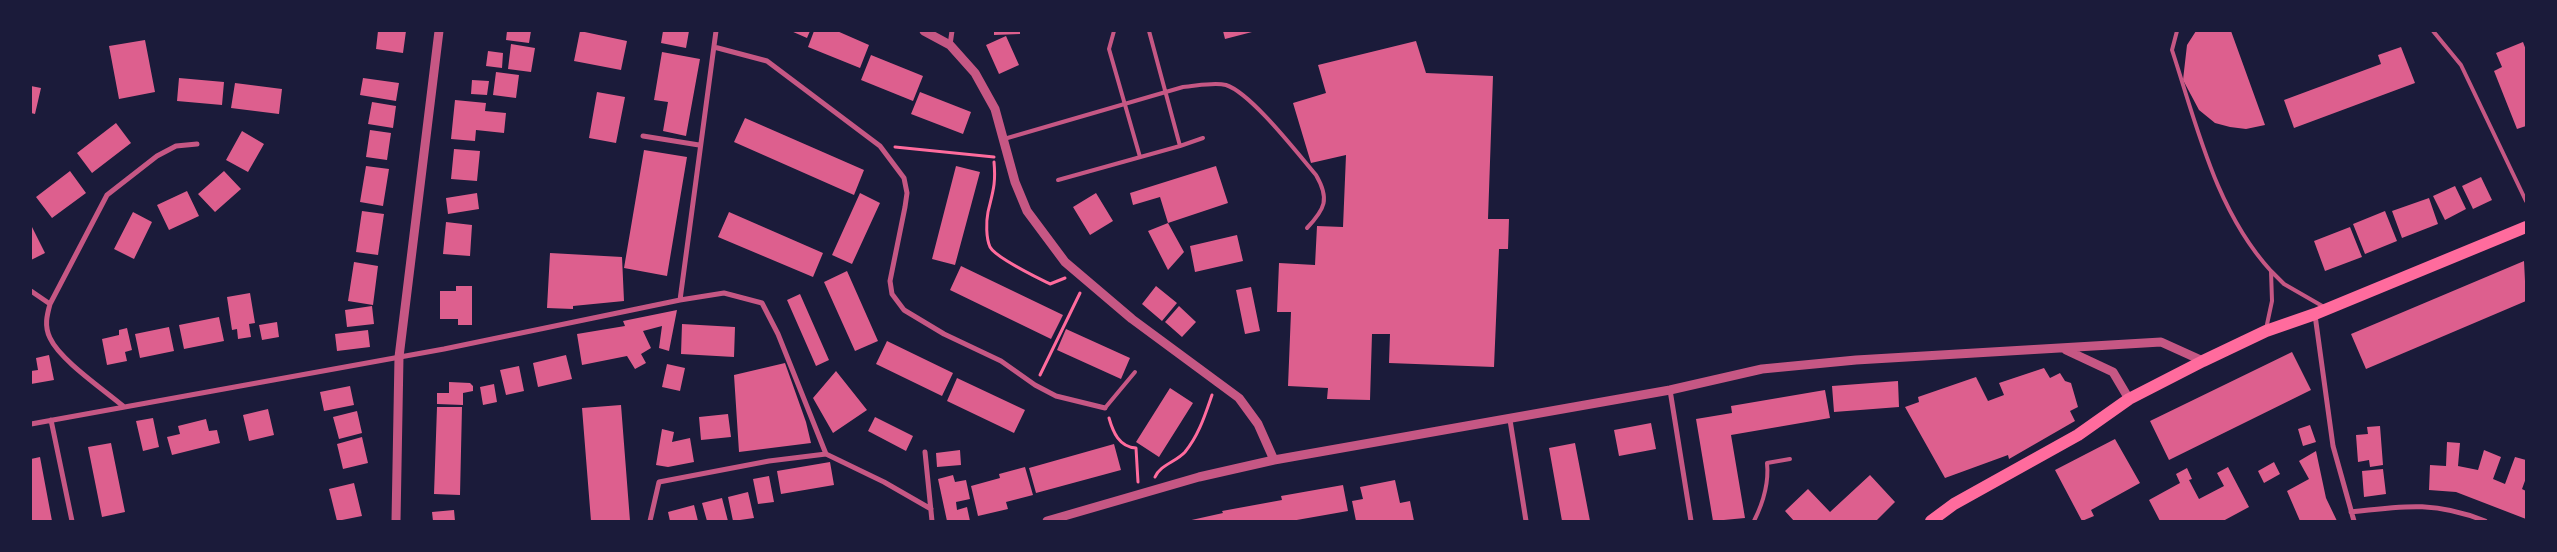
<!DOCTYPE html>
<html>
<head>
<meta charset="utf-8">
<style>
	body { margin:0 }
	#map { position:relative; width:2557px; height:552px; overflow:hidden; background:#1b1b3a; font-family:"Source Sans 3",sans-serif }
	canvas { display:block }
	.frame { position:absolute; inset:0; border:32px solid #1b1b3a; pointer-events:none }
</style>
</head>
<body>
<div id="map">
<canvas width="2557" height="552"></canvas>
<div class="frame"></div>
</div>
<script>
const context = document.querySelector('canvas').getContext('2d');
context.lineJoin = 'round';
function fill(path, color) { context.fillStyle = color; context.fill(path, 'evenodd'); }
function strokePath(path, color, width, dash) { context.strokeStyle = color; context.lineWidth = width; context.lineCap = dash ? 'butt' : 'round'; context.setLineDash(dash || []); context.stroke(path); }
fill(new Path2D(`
	M378 31H406L403 53 376 49Z
	M507 31H531L529 43 506 40Z
	M580 31 627 41 621 70 574 61Z
	M663 31H689L686 48 661 43Z
	M791 31H810L807 38Z
	M814 31H837L869 45 860 68 808 47Z
	M994 31H1020V34L994 35Z
	M1223 31H1252V32L1225 39Z
	M2196 31H2231L2265 125 2246 129 2230 127 2215 123 2199 110 2183 80 2187 45Z
	M1006 36 1019 65 999 74 986 45Z
	M145 40 155 92 119 99 109 46Z
	M1416 41 1426 73 1493 76 1488 219H1509L1508 249H1499L1494 367 1389 363 1390 334H1372L1370 400 1327 399 1328 388 1288 386 1291 312H1277L1279 263 1315 265 1317 226 1343 227 1346 155 1311 163 1293 103 1326 93 1318 65Z
	M2523 42 2526 50V126L2517 129 2494 71 2502 67 2496 53Z
	M511 44 535 48 531 72 508 69Z
	M2401 47 2415 83 2294 128 2284 100 2381 64 2378 55Z
	M488 51 503 53 502 68 486 66Z
	M662 52 700 59 686 136 663 131 668 102 654 100Z
	M871 55 923 76 913 101 861 80Z
	M496 72 519 75 516 98 493 95Z
	M179 78 224 82 222 105 177 101Z
	M363 78 399 83 396 101 360 95Z
	M472 80 489 81 487 95 471 94Z
	M235 83 282 89 279 114 231 108Z
	M31 86 41 88 35 114 31 113Z
	M597 92 625 97 616 143 589 138Z
	M920 92 971 112 963 134 911 114Z
	M455 100 486 103 485 111 506 113 504 133 476 130 475 141 451 139Z
	M372 102 396 106 393 128 368 124Z
	M745 118 864 170 854 195 734 142Z
	M116 123 131 143 92 173 77 153Z
	M370 130 391 133 387 160 366 157Z
	M242 131 264 144 248 172 226 160Z
	M454 149 480 151 477 181 451 179Z
	M644 150 687 157 667 276 624 268Z
	M366 166 389 169 383 206 360 202Z
	M956 166 980 172 955 265 932 259Z
	M1216 166 1228 203 1168 223 1160 197 1133 205 1130 193Z
	M70 171 86 193 52 218 36 197Z
	M224 171 241 189 215 212 198 194Z
	M2481 177 2492 200 2473 209 2462 186Z
	M2455 186 2466 209 2445 220 2433 196Z
	M187 191 199 216 169 230 157 205Z
	M477 193 479 209 448 214 446 198Z
	M860 193 880 203 852 264 832 255Z
	M1096 193 1113 221 1090 235 1073 207Z
	M2429 198 2438 224 2402 238 2392 211Z
	M362 211 384 214 378 255 356 252Z
	M2385 211 2397 241 2365 254 2353 224Z
	M133 212 152 222 134 259 114 249Z
	M729 212 823 253 813 277 718 237Z
	M446 222 472 225 470 256 443 254Z
	M1168 223 1184 252 1168 270 1148 231Z
	M31 225 45 253 31 260Z
	M2350 227 2362 257 2325 271 2314 241Z
	M1237 235 1243 261 1195 272 1190 246Z
	M550 253 622 257 624 301 573 306V309L547 308Z
	M2524 261 2526 301 2366 369 2351 334Z
	M354 262 378 266 373 305 348 301Z
	M961 266 1063 315 1051 339 950 290Z
	M847 271 878 341 855 351 824 282Z
	M456 286H472V325H458V319H440V291H456Z
	M1156 286 1177 303 1162 321 1142 304Z
	M1251 287 1260 331 1245 334 1236 290Z
	M250 293 255 323 249 324 251 337 238 339 237 329 232 330 227 297Z
	M800 294 829 360 816 366 787 300Z
	M372 306 374 324 347 327 345 310Z
	M1179 306 1196 322 1182 337 1165 322Z
	M677 310 669 351 659 348 662 326 643 331 651 348 641 354 646 363 635 369 627 356 582 365 577 334 625 326 623 321Z
	M219 317 224 341 184 349 179 325Z
	M277 322 279 337 262 340 259 325Z
	M682 324 735 327 734 357 681 354Z
	M169 327 174 351 140 358 135 334Z
	M127 328 132 350 125 352 127 361 107 365 102 339 119 335V330Z
	M1066 329 1130 358 1121 379 1057 350Z
	M368 330 370 347 337 351 335 334Z
	M887 341 953 373 942 396 876 364Z
	M2292 352 2311 390 2169 460 2150 421Z
	M49 355 54 380 31 384V371L38 370 36 358Z
	M566 355 572 379 538 387 533 363Z
	M785 363 806 422 811 443 739 452 734 375Z
	M667 364 685 368 680 391 662 387Z
	M519 366 524 391 506 395 500 370Z
	M2044 368 2050 378 2060 373 2065 381 2071 383 2078 407 2070 411 2075 421 2009 459 2008 455 1945 478 1905 407 1919 402 1918 397 1976 377 1988 401 2004 395 1999 383Z
	M836 371 867 410 833 433 813 398Z
	M957 378 1025 410 1014 433 947 401Z
	M1898 381 1899 407 1834 412 1832 386Z
	M449 382 470 383 473 386V391L463 393V405L437 404V393H449Z
	M494 384 497 402 483 405 480 387Z
	M350 386 354 405 324 411 320 392Z
	M1170 388 1193 403 1159 457 1136 442Z
	M1825 390 1830 418 1731 435 1745 518 1713 521 1696 419 1732 413 1731 406Z
	M621 405 630 521H591L582 408Z
	M437 407H462L460 495 434 494Z
	M268 409 274 435 249 441 243 415Z
	M357 411 362 433 339 439 333 417Z
	M728 414 731 437 701 440 699 417Z
	M875 417 913 436 906 451 868 431Z
	M153 418 159 447 143 451 136 421Z
	M206 419 209 431 217 430 220 443 172 455 167 437 180 434 178 426Z
	M1651 423 1656 449 1619 456 1614 430Z
	M2310 425 2316 442 2303 446 2298 429Z
	M2380 426 2383 465 2370 467 2369 460 2358 462 2356 435 2368 434 2367 427Z
	M662 429 674 432 672 442 690 438 694 462 668 467 656 465Z
	M362 437 368 463 343 469 337 444Z
	M2115 439 2140 483 2091 510 2094 516 2082 521 2055 470Z
	M2447 442 2460 443 2458 466 2478 470 2484 450 2501 457 2493 479 2505 484 2515 457 2526 460V478L2522 489 2526 491V519L2456 492 2429 490 2430 465 2446 466Z
	M111 443 125 512 102 517 88 447Z
	M1575 443 1590 521H1562L1549 448Z
	M1114 444 1121 470 1036 493 1029 468Z
	M960 450 961 465 937 467 936 453Z
	M2316 451 2326 498 2337 521H2300L2287 491 2309 479 2299 461Z
	M40 457 52 521H31V459Z
	M830 462 834 485 781 494 777 471Z
	M2274 462 2280 474 2264 483 2258 471Z
	M1025 467 1033 495 1006 502 1008 509 978 516 971 486 1000 478 999 474Z
	M2228 467 2249 507 2223 521H2160L2149 500 2180 483 2176 474 2187 468 2192 479 2189 480 2199 499 2224 486 2217 473Z
	M2383 469 2386 494 2364 497 2362 471Z
	M953 475 955 482 966 480 970 499 956 502 957 510 967 507 970 521H947L938 479Z
	M1870 475 1895 502 1876 521H1794L1785 511 1808 489 1830 512Z
	M769 476 774 502 758 504 753 479Z
	M1395 480 1400 503 1410 501 1414 521H1356L1352 501 1363 499 1360 487Z
	M354 483 362 516 337 521 329 489Z
	M1343 485 1348 511 1291 521H1187L1223 513 1222 511 1282 500 1281 496Z
	M748 492 754 518 733 521 728 497Z
	M722 498 728 521H707L702 503Z
	M694 505 698 521H670L668 512Z
	M454 510 455 521H433L432 512Z`), '#dd5f8e');
strokePath(new Path2D(`
	M895 147 994 157
	M994 162C996 184 993 191 988 212 986 222 986 238 990 247 996 258 1038 278 1050 284L1065 278
	M1040 375 1080 293
	M1109 418C1113 432 1119 447 1136 448L1138 482
	M1155 477C1160 465 1176 462 1185 452 1199 435 1205 415 1212 395`), '#ff6b9d', 3);
strokePath(new Path2D(`
	M1114 31 1109 49 1140 157
	M2177 31 2172 50C2197 126 2216 211 2271 271
	M2433 31 2461 65 2526 201
	M1004 139 1183 87C1197 86 1213 82 1226 85 1251 93 1298 154 1316 175 1330 199 1325 209 1307 228
	M1180 146 1203 138
	M1058 180 1180 146 1149 31
	M2266 329 2272 301 2271 271 2284 284 2324 307
	M1105 408 1135 372
	M1754 521C1763 503 1769 482 1767 463L1790 459`), '#c65784', 4);
strokePath(new Path2D(`
	M950 45 952 31
	M714 47 767 61 880 146 904 178 907 193 905 207 890 281 892 294 904 310 944 334 1001 361 1035 385 1056 396 1105 408
	M643 136 699 145
	M31 291 50 304
	M680 300 716 31
	M2315 315 2333 446 2354 521
	M1670 390 1691 521
	M123 406C103 389 60 360 50 338 44 326 47 315 50 304L107 195 157 156 176 146 197 144
	M51 420 72 521
	M1510 420 1526 521
	M31 424 444 349 680 300 724 293 762 303 778 334 826 454
	M925 452 932 521
	M2351 512C2404 506 2434 501 2485 521
	M650 521 659 482 769 461 826 454 884 482 931 509`), '#c65784', 5);
strokePath(new Path2D(`
	M924 31 950 45 975 73 995 109 1015 182 1027 211 1065 262 1132 319 1239 398 1258 424 1274 460
	M2066 350 2113 372 2129 399
	M396 521 399 357 439 31
	M1047 521 1199 477 1274 460 1670 390 1762 369 1856 360 2161 342 2203 361`), '#c65784', 9);
strokePath(new Path2D(`
	M1931 521 1954 504 2078 435 2129 399 2203 361 2266 331 2315 314 2526 227`), '#ff6b9d', 12);
</script>
</body>
</html>
